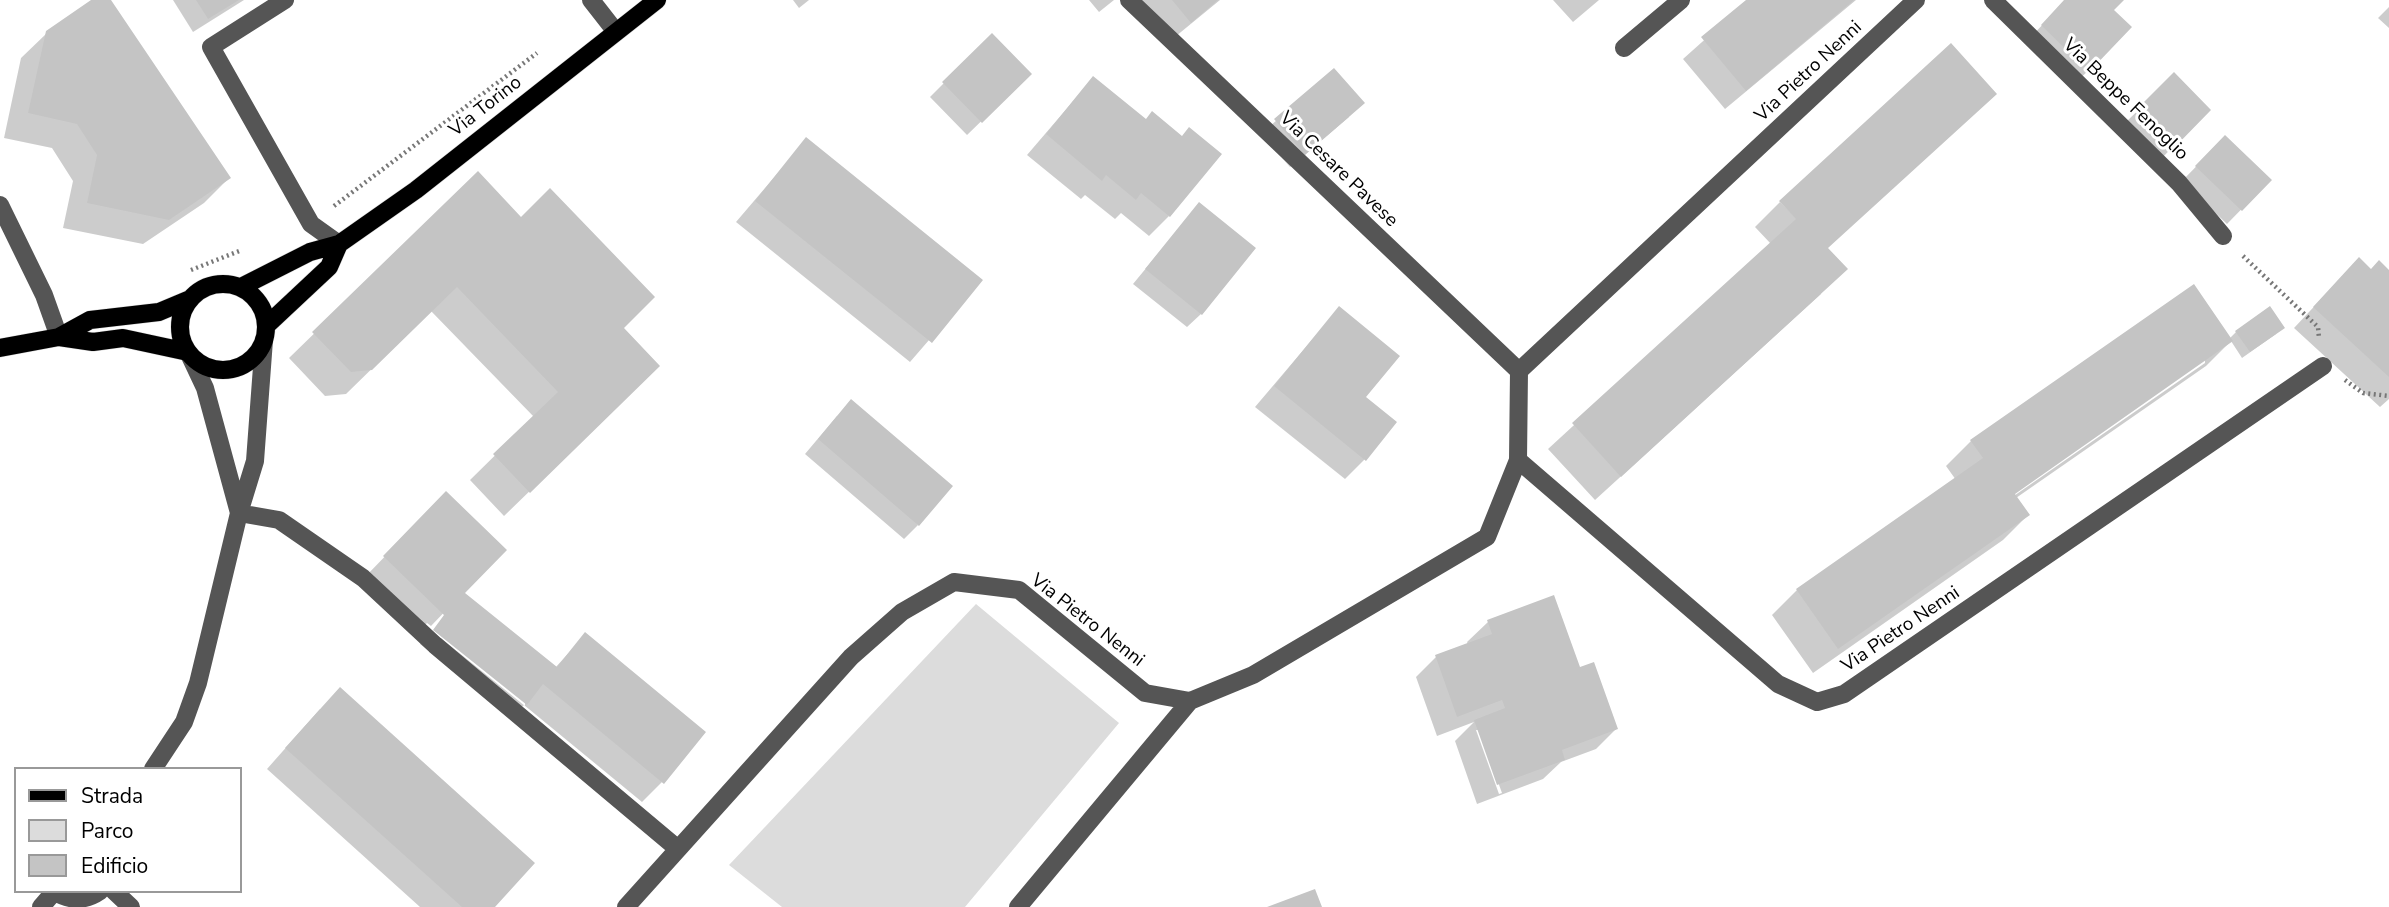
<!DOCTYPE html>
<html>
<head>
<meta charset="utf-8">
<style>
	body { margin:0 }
	#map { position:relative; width:2389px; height:907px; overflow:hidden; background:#fff; font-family:"Nunito Sans",sans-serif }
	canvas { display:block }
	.legend { position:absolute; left:14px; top:767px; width:228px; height:126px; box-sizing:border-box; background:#fff; border:2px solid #999; margin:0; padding:9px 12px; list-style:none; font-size:21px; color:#000 }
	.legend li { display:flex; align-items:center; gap:14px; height:35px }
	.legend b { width:35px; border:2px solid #999 }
</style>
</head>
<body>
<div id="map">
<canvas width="2389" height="907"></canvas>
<ul class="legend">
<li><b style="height:9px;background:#000"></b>Strada</li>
<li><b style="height:19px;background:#dcdcdc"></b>Parco</li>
<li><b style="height:19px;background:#c4c4c4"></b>Edificio</li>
</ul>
</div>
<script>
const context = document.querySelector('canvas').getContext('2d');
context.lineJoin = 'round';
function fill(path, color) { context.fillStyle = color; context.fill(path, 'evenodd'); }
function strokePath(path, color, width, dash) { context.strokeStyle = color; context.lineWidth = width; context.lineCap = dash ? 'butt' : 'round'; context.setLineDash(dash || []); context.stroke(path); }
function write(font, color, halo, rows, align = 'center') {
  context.font = font + ' "Nunito Sans",sans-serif'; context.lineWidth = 6; context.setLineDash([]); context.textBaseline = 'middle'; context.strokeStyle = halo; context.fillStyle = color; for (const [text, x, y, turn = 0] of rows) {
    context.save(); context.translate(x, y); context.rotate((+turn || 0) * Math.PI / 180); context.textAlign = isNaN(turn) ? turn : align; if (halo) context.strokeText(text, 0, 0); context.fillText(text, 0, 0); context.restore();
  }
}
fill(new Path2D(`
	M976 604 1119 723 965 907H782L729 865Z`), '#dcdcdc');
fill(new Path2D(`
	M94 0H109L229 178 204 203 143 244 63 228 73 181 52 148 4 138 21 58 47 33Z
	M173 0H244L193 32Z
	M793 0H809L799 8Z
	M1089 0H1114L1099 12Z
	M1136 0H1220L1170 41Z
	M1553 0H1599L1573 22Z
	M1749 0H1856L1725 109 1683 59Z
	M2066 0H2121L2112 10 2088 71 2074 84 2028 40Z
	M2389 7V28L2378 18Z
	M992 35 1030 74 967 135 930 97Z
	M1334 70 1349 117 1290 167 1261 134Z
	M2174 75 2209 110 2158 162 2122 126Z
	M1093 78 1169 216 1149 236 1121 213 1115 219 1085 195 1081 199 1027 155Z
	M2225 137 2270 180 2227 224 2182 181Z
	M806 140 981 280 910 362 736 222Z
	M478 174 621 328 633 391 504 516 470 480 534 417 431 311 346 394 325 396 289 358Z
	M1780 202 1827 249 1821 294 1595 500 1548 449 1771 244 1755 227Z
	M1199 204 1201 314 1187 327 1133 284Z
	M2371 271 2389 272V399L2380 407 2294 328 2339 280Z
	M1339 308 1364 398 1365 459 1345 479 1255 407Z
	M2236 332 2276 334 2242 358 2231 341 2206 366 2016 498 2028 515 2003 540 1813 673 1772 615 1797 590 1956 480 1946 466 1971 441 2229 339ZM2205 358V363L2008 500 2006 497Z
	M837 416 918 525 904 539 805 454Z
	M426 514 504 550 431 626 427 623 425 625 365 577Z
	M1488 622 1579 670 1616 729 1596 749 1561 762 1543 779 1477 804 1455 741 1474 722 1437 736 1416 677 1436 657 1468 645 1467 642ZM1476 730H1479L1502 793 1499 794Z
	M432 631 525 706V701L585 635 662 782 642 802 524 705 511 717 420 644Z
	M320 709 493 907H420L267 769Z`), '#0003');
fill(new Path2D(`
	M91 0H111L231 178 169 220 87 203 97 155 77 124 28 113 46 31Z
	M196 0H239L208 19Z
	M1172 0H1218L1191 23Z
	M1746 0H1854L1746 91 1701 37Z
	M2064 0H2124L2114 10 2132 27 2089 72 2041 25Z
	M992 33 1032 74 982 123 942 82Z
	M1951 43 1997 94 1828 248 1848 269 1621 477 1572 423 1796 219 1779 201Z
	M1334 68 1365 103 1305 155 1274 119Z
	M2174 72 2211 110 2173 149 2135 111Z
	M1093 76 1146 119 1152 111 1182 136 1189 127 1222 154 1170 217 1141 193 1136 200 1106 175 1102 181 1046 134Z
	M2225 135 2272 180 2242 211 2195 166Z
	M806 137 983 280 932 343 755 201Z
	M478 171 521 217 550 188 655 297 624 328 660 366 530 493 493 454 558 392 457 287 372 370 351 372 312 332Z
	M1199 202 1256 248 1202 315 1145 269Z
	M2359 257 2371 269 2379 260 2389 270V377L2313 307Z
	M2194 284 2233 341 2015 494 2030 515 1838 649 1796 589 1983 458 1970 440Z
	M1339 306 1400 356 1366 397 1397 422 1366 461 1274 386Z
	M2270 306 2285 328 2250 352 2235 331Z
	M851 399 953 486 919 526 818 439Z
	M446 491 507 550 465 593 557 667 585 632 706 732 664 784 543 684 527 705 433 630 444 615 383 556Z
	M1554 595 1580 667 1594 662 1618 729 1562 750 1565 760 1497 785 1474 720 1505 708 1502 700 1457 717 1435 655 1492 634 1487 620Z
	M340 687 535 863 495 907H462L285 748Z
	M1315 889 1322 907H1267Z`), '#c4c4c4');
const major = new Path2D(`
	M180 327a43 43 0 1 1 86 0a43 43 0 1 1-86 0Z
	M241 287 310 252 339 244 416 190 657 0
	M266 326 329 267 339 244
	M59 337 90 320 159 312 190 299
	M0 348 59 337 93 342 123 338 188 352`);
strokePath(major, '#dbdbdb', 19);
strokePath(new Path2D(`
	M334 206 537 53
	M2243 256 2318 327 2319 338
	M191 270 242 250
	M2345 380 2363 393 2389 396`), '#777', 4.5, [2, 3.5]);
strokePath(new Path2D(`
	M285 0 211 47 311 224 339 244
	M591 0 616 32
	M1129 0 1519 371
	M1993 0 2179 183 2223 236
	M1624 48 1681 0
	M0 205 44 295 59 337
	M188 352 205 388 239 513
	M1518 460 1778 684 1817 702 1844 694 2323 366
	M239 513 279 520 363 578 435 645 678 849
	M153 769 184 722 198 683 239 513 255 461 264 340
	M53 891C70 901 84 902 100 891
	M114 891 131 907
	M41 907 54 892
	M626 907 851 657 902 612 954 582 1019 590 1145 693 1190 701 1253 675 1487 537 1518 460 1519 371 1916 0
	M1018 907 1190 701`), '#555', 18);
strokePath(major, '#000', 18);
write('19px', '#000', '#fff', [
	["Via Pietro Nenni",1809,72,-43],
	["Via Beppe Fenoglio",2125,100,44],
	["Via Torino",486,107,-38],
	["Via Cesare Pavese",1338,170,44],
	["Via Pietro Nenni",1087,621,38],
	["Via Pietro Nenni",1901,630,-34]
]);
</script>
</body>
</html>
